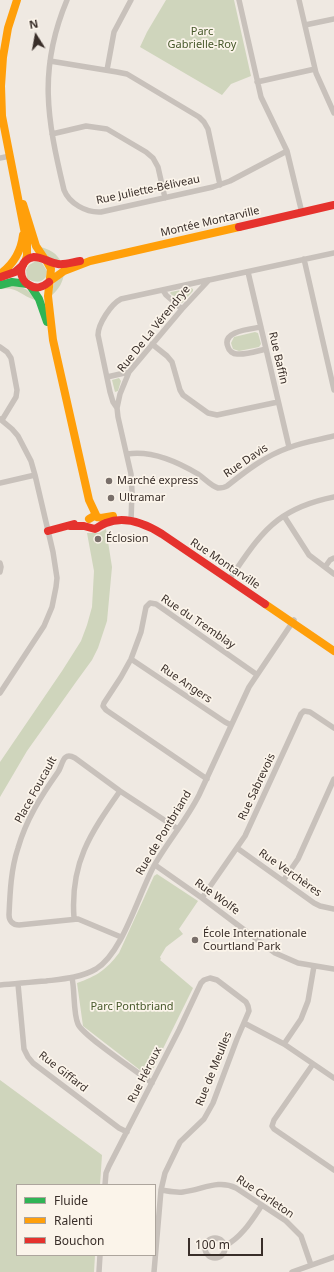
<!DOCTYPE html>
<html>
<head>
<meta charset="utf-8">
<style>
	body { margin:0 }
	#map { position:relative; width:334px; height:1272px; overflow:hidden; background:#efe9e2; font-family:"Noto Sans",sans-serif }
	canvas { display:block }
	.legend { position:absolute; left:16px; top:1184px; width:140px; height:72px; box-sizing:border-box; background:#fbf4ea; border:1px solid #ada59d; margin:0; padding:5px 7px; list-style:none; font-size:12px; color:#392e29 }
	.legend li { display:flex; align-items:center; gap:8px; height:20px }
	.legend b { width:20px; border:1px solid #ada59d }
	.north { position:absolute; left:16px; top:16px; width:40px; height:40px; -webkit-text-stroke:3px #fbf4ea; paint-order:stroke; rotate:349deg; font-size:11px; font-weight:700; line-height:16px; text-align:center; color:#392e29 }
	.north::after { content:''; display:block; margin:auto; width:14px; height:18px; background:#392e29; clip-path:polygon(50% 0,100% 100%,50% 72%,0 100%) }
	.scale { position:absolute; left:188px; top:1238px; width:75px; height:18px; box-sizing:border-box; border:2px solid #392e29; border-top:0; padding-left:5px; font-size:12px; line-height:14px; white-space:nowrap; color:#392e29; -webkit-text-stroke:3px #fbf4ea; paint-order:stroke }
</style>
</head>
<body>
<div id="map">
<canvas width="334" height="1272"></canvas>
<ul class="legend">
<li><b style="height:5px;background:#30b455"></b>Fluide</li>
<li><b style="height:5px;background:#ff9f0a"></b>Ralenti</li>
<li><b style="height:5px;background:#e5322d"></b>Bouchon</li>
</ul>
<div class="north">N</div>
<div class="scale">100 m</div>
</div>
<script>
const context = document.querySelector('canvas').getContext('2d');
context.lineJoin = 'round';
function fill(path, color) { context.fillStyle = color; context.fill(path, 'evenodd'); }
function strokePath(path, color, width, dash) { context.strokeStyle = color; context.lineWidth = width; context.lineCap = dash ? 'butt' : 'round'; context.setLineDash(dash || []); context.stroke(path); }
function write(font, color, halo, rows, align = 'center') {
  context.font = font + ' "Noto Sans",sans-serif'; context.lineWidth = 3.5; context.setLineDash([]); context.textBaseline = 'middle'; context.strokeStyle = halo; context.fillStyle = color; for (const [text, x, y, turn = 0] of rows) {
    context.save(); context.translate(x, y); context.rotate((+turn || 0) * Math.PI / 180); context.textAlign = isNaN(turn) ? turn : align; if (halo) context.strokeText(text, 0, 0); context.fillText(text, 0, 0); context.restore();
  }
}
fill(new Path2D(`
	M166 0H234L251 76 231 84 222 95 140 47 147 32Z
	M40 247C49 249 57 253 61 262 51 261 45 255 40 247Z
	M36 261 42 263 47 271 46 277C40 284 35 282 27 279L26 270 29 265Z
	M64 273C63 282 59 289 52 295 53 283 54 281 64 273Z
	M13 286C26 288 27 288 35 300 20 295 17 286 0 289V288Z
	M191 288 193 289V291L182 303H180L170 293 171 292Z
	M255 332 258 333 261 344 259 347 239 351 233 349 231 343 234 337Z
	M119 378 121 381 118 391 115 392 112 380Z
	M106 529 112 567 107 621 98 648 92 660 76 682 27 751 0 797V762L62 671 81 641 87 625 92 607 94 571 87 533H99Z
	M157 874 198 901 179 929 183 934 166 947 160 957 161 959 160 960 193 988 149 1077 83 1026 77 983C97 976 106 970 119 953L154 876Z
	M0 1080 102 1155 100 1185H17V1255H95L94 1272H0Z`), '#cfd5bc');
strokePath(new Path2D(`
	M67 0C38 69 47 119 64 190 69 203 86 213 101 212L213 187 230 181 287 151
	M239 0 261 97 287 151 302 213
	M299 0 316 73 334 113
	M305 25 334 19
	M50 61 117 72 127 74 199 117 204 122 208 129 220 185
	M107 70 114 32 131 0
	M257 82 315 69
	M52 134 86 126 107 129 146 152 153 158 158 167 165 198
	M0 158 10 156
	M304 259 334 390
	M248 272 289 447
	M163 290 166 295 182 309
	M261 327C251 329 221 331 228 347 229 351 233 354 237 354 246 355 257 351 266 349
	M152 344 167 356 172 362 180 390 183 395 208 413 217 415 278 402
	M0 347 7 352 11 358 17 390 16 397 2 420
	M107 377 129 372
	M117 408 113 402 110 392 98 335C98 324 111 304 121 299L208 280
	M0 419 12 429 18 436 31 461 35 475 53 552 57 578 56 587 52 607 44 626 0 693
	M127 454C151 450 178 462 198 474 204 478 211 486 218 488 222 488 224 488 227 486 246 471 265 456 288 448 303 442 319 440 334 436
	M0 483 35 475
	M284 516 309 555 334 574
	M131 521 132 492 131 474 118 417 117 408 120 394 129 372 182 309 209 280 334 253
	M0 563 1 567 0 572
	M325 567 330 560 334 558
	M229 580C243 560 258 535 278 520 294 508 314 501 334 497
	M131 659 225 722 231 725
	M207 779 106 710 103 706 104 703 121 677 131 659 141 632 146 607 150 603 156 604 256 674
	M237 848 314 903 320 906 334 909
	M155 865 202 898 275 953 298 963 334 969
	M283 881 298 859 334 779
	M202 898 245 836 301 714 304 711 310 712 334 728
	M74 918C70 863 90 834 120 791
	M121 937 78 919 19 925C13 925 9 921 9 915 10 892 11 869 18 848 26 820 41 796 58 772 63 765 62 751 75 758L120 791 178 829
	M72 978C75 991 73 1013 78 1024 82 1035 139 1073 152 1083
	M18 984 24 1049 28 1057 33 1063 119 1128 127 1132
	M0 985C15 984 30 982 46 981 63 979 80 978 96 969 123 953 139 892 155 864 169 840 187 819 199 795L249 687 294 620
	M244 1023 284 1044 334 1078
	M284 1044 301 1019 308 1001 314 966
	M313 1064 274 1120 272 1126 274 1129 334 1170
	M105 1185 106 1173 109 1166 179 1030 201 983 204 980 210 978 217 980 246 1002 248 1006 249 1011 237 1039 213 1103 204 1119 180 1142 165 1173 161 1190 154 1272
	M161 1190C168 1191 176 1193 183 1192 202 1190 218 1179 236 1188L286 1221 301 1236 311 1265
	M205 1248a10 10 0 1 1 20 0a10 10 0 1 1-20 0Z
	M225 1246C242 1237 252 1220 262 1205
	M99 1272 100 1255
	M292 1272 334 1257`), '#c8c1bb', 5.5);
strokePath(new Path2D(`
	M0 285 12 282 27 284
	M31 287 39 299 47 322`), '#30b455', 8);
strokePath(new Path2D(`
	M17 0 8 28 3 57 1 86 2 116 27 244V256L25 262
	M23 204 36 246 44 258
	M46 260 51 269 48 296 53 340 89 500 97 517
	M0 274C14 264 21 252 23 235
	M50 281 64 271 90 261 239 227
	M89 519 94 516 101 518 113 516
	M265 604 334 651`), '#ff9f0a', 8);
strokePath(new Path2D(`
	M239 227 334 205
	M1 277 15 272 23 265
	M49 282C43 287 37 290 29 285 17 278 19 259 34 257 42 257 50 263 58 264 65 265 73 262 80 261
	M70 526H84L95 529C99 527 102 524 106 523 126 515 146 524 162 534L265 604
	M48 531 74 524`), '#e5322d', 8);
for (const [x, y, r, color] of [
	[109,481,4,"#796f6a"],
	[111,498,4,"#796f6a"],
	[98,539,4,"#796f6a"],
	[195,940,4,"#796f6a"]
]) { const dot = new Path2D(); dot.arc(x, y, r, 0, 2 * Math.PI); context.fillStyle = color; context.fill(dot); strokePath(dot, '#fbf4ea', 1.5); }
write('11px', '#47592b', '#fbf4ea', [
	["Parc",202,32],
	["Gabrielle-Roy",202,45],
	["Parc Pontbriand",132,1007]
]);
write('11px', '#392e29', '#fbf4ea', [
	["Rue Juliette-Béliveau",148,190,-12],
	["Montée Montarville",210,222,-13],
	["Rue De La Vérendrye",154,329,-51],
	["Rue Baffin",278,358,77],
	["Rue Davis",246,461,-34],
	["Rue Montarville",225,564,34],
	["Rue du Tremblay",198,622,34],
	["Rue Angers",186,684,34],
	["Rue Sabrevois",257,787,-65],
	["Place Foucault",36,790,-61],
	["Rue de Pontbriand",164,833,-59],
	["Rue Verchères",290,873,35],
	["Rue Wolfe",217,897,36],
	["Rue de Meulles",214,1069,-68],
	["Rue Giffard",63,1072,38],
	["Rue Héroux",145,1075,-63],
	["Rue Carleton",265,1197,34]
]);
write('11px', '#392e29', '#fbf4ea', [
	["Marché express",117,481],
	["Ultramar",119,498],
	["Éclosion",106,539],
	["École Internationale",203,934],
	["Courtland Park",203,947]
], 'left');
</script>
</body>
</html>
